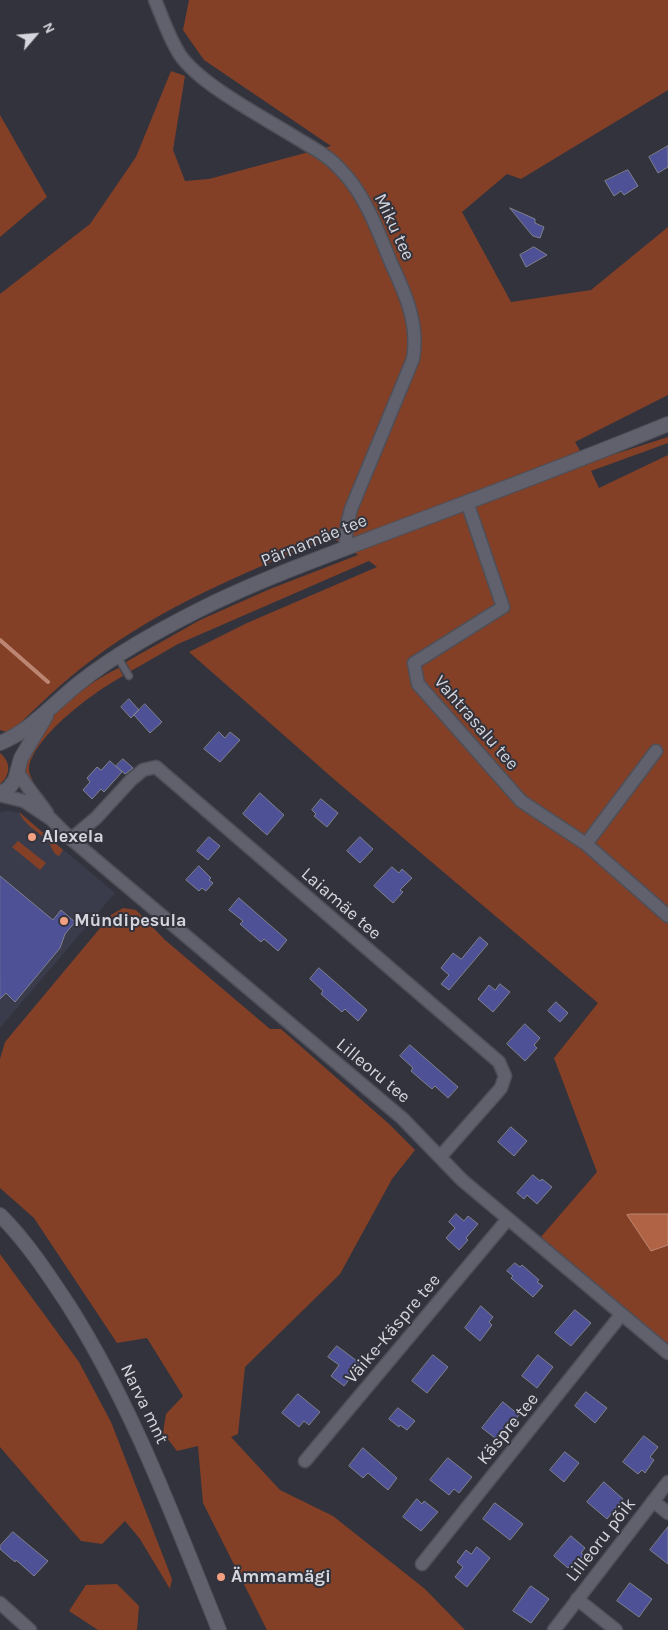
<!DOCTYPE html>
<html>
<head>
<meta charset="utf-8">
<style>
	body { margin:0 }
	#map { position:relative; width:668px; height:1630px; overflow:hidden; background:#32333d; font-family:Karla,sans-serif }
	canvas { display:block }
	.north { position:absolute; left:10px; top:10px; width:50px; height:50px; -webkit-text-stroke:4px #32333d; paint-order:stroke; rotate:63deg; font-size:14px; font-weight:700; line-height:20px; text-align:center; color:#d5d6dd }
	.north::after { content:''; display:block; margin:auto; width:18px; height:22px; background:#d5d6dd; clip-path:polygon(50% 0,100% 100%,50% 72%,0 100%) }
</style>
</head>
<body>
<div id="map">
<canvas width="668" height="1630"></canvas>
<div class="north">N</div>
</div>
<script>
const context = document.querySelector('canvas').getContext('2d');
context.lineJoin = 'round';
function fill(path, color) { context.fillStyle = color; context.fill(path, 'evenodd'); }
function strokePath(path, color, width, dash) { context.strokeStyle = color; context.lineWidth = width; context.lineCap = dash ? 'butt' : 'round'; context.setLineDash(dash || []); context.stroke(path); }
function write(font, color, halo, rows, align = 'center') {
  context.font = font + ' Karla,sans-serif'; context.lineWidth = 4; context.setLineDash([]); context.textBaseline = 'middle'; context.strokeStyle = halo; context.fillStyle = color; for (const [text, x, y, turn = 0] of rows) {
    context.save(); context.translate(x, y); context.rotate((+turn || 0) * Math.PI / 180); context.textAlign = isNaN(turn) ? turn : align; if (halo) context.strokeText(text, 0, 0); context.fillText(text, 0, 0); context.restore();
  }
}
fill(new Path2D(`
	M8 811 20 813 115 893 0 1028V812Z`), '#3a3c4c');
fill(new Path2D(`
	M189 0H668V90L521 179 507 174 462 212 511 302 591 290 668 227V395L575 442 587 463 668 437V443L591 471 599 488 668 455V1343L621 1311 540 1238 597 1172 554 1058 598 1003 336 781 189 652 247 623 377 567 369 561 178 644 131 671 126 662 200 620 270 589 358 555 330 536 324 540C244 573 163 606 93 659 63 681 37 707 10 733L0 730V294L90 224 136 157 171 71 185 76 173 150 185 181 209 179 331 146 204 60 183 30Z
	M0 115 47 197 0 237Z
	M119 668 123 676C95 691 35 735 29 767 28 774 33 779 34 785 25 776 23 774 26 761 35 747 42 729 52 717 66 700 100 676 119 668Z
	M0 753C11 762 11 775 0 784Z
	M19 812 63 850 59 856C51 853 53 846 47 841 38 831 24 825 19 812Z
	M18 841 46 863 40 870 12 847Z
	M123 908 136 910 165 940 270 1029H281L389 1124 415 1150 392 1179 340 1274 245 1367 238 1434 231 1437 280 1490 333 1516 425 1589 465 1630H267L203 1503 198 1446 177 1451 163 1433 166 1414 183 1396 147 1338 117 1343 34 1218 0 1188V1059L5 1042 111 915Z
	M0 1254 79 1362 111 1422 172 1579 170 1589 140 1539 125 1521 102 1544 81 1541 0 1447Z
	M117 1584 139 1606 137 1630H98L69 1611 86 1585Z`), '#844026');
const water = new Path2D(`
	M631 1214H668V1245L651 1251 627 1215Z`);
fill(water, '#b16346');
strokePath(water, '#bc8673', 1);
strokePath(new Path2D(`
	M0 640 48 682`), '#bc8673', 4);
const building = new Path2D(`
	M668 146V167L658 173 649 157Z
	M628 170 638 186 624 195 621 191 614 196 605 181Z
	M510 208 535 219V223L544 227 540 238 533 236Z
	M534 247 547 255 526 267 520 255Z
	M129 699 139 710 131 718 121 707Z
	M145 704 162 722 150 733 134 715Z
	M219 732 225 738 230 732 240 740 220 762 204 749Z
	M123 759 133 768 125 774 116 766Z
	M110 761 122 772 104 792 101 789 92 799 83 790 90 782 87 778 97 767 101 770Z
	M260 793 284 815 267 835 243 814Z
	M321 799 338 813 327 827 314 816 316 814 312 810Z
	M209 837 220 846 208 860 197 851Z
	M360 837 373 849 360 863 347 851Z
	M199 866 211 878 209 880 213 883 206 891 202 888 199 891 186 880Z
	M392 867 399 873 402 869 412 878 400 890 403 892 393 903 374 886Z
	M0 876 53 920 61 910 75 922 65 934 60 948 15 1002 6 993 0 999Z
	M239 898 287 940 278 951 264 939 261 942 248 931 240 924 243 921 229 910Z
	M480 937 488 944 449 990 441 984 449 975 441 968 453 953 461 959Z
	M319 968 367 1010 358 1021 345 1009 342 1012 329 1001 321 994 323 991 310 979Z
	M500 984 510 992 493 1012 478 999 489 985 495 990Z
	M556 1002 568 1013 560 1022 548 1011Z
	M525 1024 540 1038 534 1045 537 1048 525 1061 507 1044Z
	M410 1045 458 1087 448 1098 435 1086 432 1089 419 1078 411 1071 413 1068 400 1056Z
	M511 1127 527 1141 514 1156 498 1142Z
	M533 1175 540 1181 542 1179 552 1187 537 1204 527 1195 524 1199 517 1193Z
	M456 1214 464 1221 468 1216 478 1224 466 1238 468 1240 459 1250 446 1238 455 1228 449 1222Z
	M515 1263 520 1267 522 1265 539 1280 537 1282 543 1286 533 1297 511 1278 513 1276 507 1271Z
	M481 1306 493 1317 489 1322 492 1325 480 1341 465 1328Z
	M575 1310 591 1323 571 1346 555 1333Z
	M337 1346 361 1364 344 1386 331 1376 339 1365 328 1357Z
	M433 1355 448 1367 427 1393 412 1381Z
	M538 1355 553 1367 537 1388 522 1376Z
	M586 1392 607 1408 595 1423 575 1406Z
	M298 1394 320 1412 309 1425 304 1421 299 1427 282 1413Z
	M503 1402 519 1415 499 1441 482 1428Z
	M398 1408 415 1421 407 1430 400 1425 399 1427 389 1419Z
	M644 1436 658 1447 650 1457 654 1460 645 1473 642 1470 638 1474 623 1462Z
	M363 1448 397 1478 388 1490 368 1473 363 1478 349 1466Z
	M565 1452 579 1463 564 1482 550 1470Z
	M448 1458 472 1477 459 1493 454 1489 449 1495 430 1480Z
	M604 1482 623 1499 607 1519 587 1502Z
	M417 1499 422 1504 424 1501 438 1512 421 1531 403 1517Z
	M495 1503 523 1524 510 1540 483 1519Z
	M668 1527V1564L650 1550Z
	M13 1532 48 1561 34 1576 16 1560 15 1562 0 1549V1546Z
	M571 1536 585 1548 581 1553 584 1555 575 1565 573 1563 568 1568 554 1556Z
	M477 1547 490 1558 467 1587 455 1577 463 1567 457 1562 466 1550 471 1554Z
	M630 1583 652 1599 639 1617 617 1601Z
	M531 1586 549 1599 531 1623 513 1611Z`);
fill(building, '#4e5195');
strokePath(building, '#7f818d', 1);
const service = new Path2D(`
	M117 656 129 676`);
const minor = new Path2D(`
	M155 0C163 19 169 38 180 55 200 84 259 115 290 134 307 145 327 154 340 169 366 195 378 232 392 265 406 295 419 325 413 359L351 509 347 525 345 549
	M467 502 503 607 414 663 418 684 521 801 586 844 668 916
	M17 770C25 786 37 798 47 813
	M0 795 24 801 51 819 71 839 402 1118 462 1180 668 1353
	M71 839 96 818 131 780 143 770 156 767 499 1062 505 1076 501 1088 440 1157
	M586 844 656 751
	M305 1461 507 1220
	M653 1501 668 1513
	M422 1564 621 1315
	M577 1599 616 1630
	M0 1603 30 1630
	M554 1630 668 1482`);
const secondary = new Path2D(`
	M0 743C30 731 53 704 78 684 114 655 156 632 197 611 254 582 315 560 375 537 473 500 571 464 668 424
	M0 793 8 789 15 780 21 758 46 716
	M0 1215C27 1242 48 1274 69 1306 133 1407 174 1519 219 1630`);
strokePath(service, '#4e4f58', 9);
strokePath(minor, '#4e4f58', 15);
strokePath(secondary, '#4e4f58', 16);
strokePath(service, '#60616d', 6);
strokePath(minor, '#60616d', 12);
strokePath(secondary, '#60616d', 14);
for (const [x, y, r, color] of [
	[32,837,5,"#f2a081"],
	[64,921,5,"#f2a081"],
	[221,1577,5,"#f2a081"]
]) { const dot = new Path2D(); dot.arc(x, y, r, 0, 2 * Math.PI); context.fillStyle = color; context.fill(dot); strokePath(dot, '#32333d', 2); }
write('18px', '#d5d6dd', '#32333d', [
	["Miku tee",394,227,65],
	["Pärnamäe tee",314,541,-22],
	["Vahtrasalu tee",476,723,49],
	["Laiamäe tee",341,904,41],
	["Lilleoru tee",373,1071,40],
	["Väike-Käspre tee",393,1329,-50],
	["Narva mnt",144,1404,64],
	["Käspre tee",508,1429,-51],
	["Lilleoru põik",601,1540,-52]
]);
write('bold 18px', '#d5d6dd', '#32333d', [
	["Alexela",42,837],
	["Mündipesula",74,921],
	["Ämmamägi",231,1577]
], 'left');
</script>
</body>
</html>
